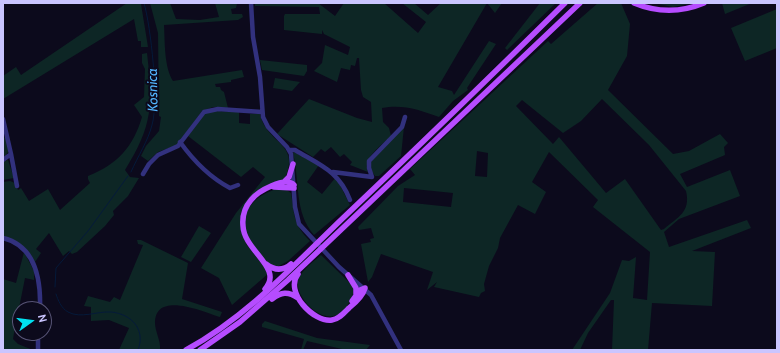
<!DOCTYPE html>
<html>
<head>
<meta charset="utf-8">
<style>
	body { margin:0 }
	#map { position:relative; width:780px; height:353px; overflow:hidden; background:#0c0a1c; font-family:Cabin,sans-serif }
	canvas { display:block }
	.frame { position:absolute; inset:0; border:4px solid #cac5ff; pointer-events:none }
	.north { position:absolute; left:12px; top:301px; width:40px; height:40px; box-sizing:border-box; background:#0c0a1c; border:1px solid #585577; border-radius:50%; rotate:76deg; font-size:11px; font-weight:700; line-height:16px; text-align:center; color:#cac5ff }
	.north::after { content:''; display:block; margin:auto; width:14px; height:18px; background:#00e0f0; clip-path:polygon(50% 0,100% 100%,50% 72%,0 100%) }
</style>
</head>
<body>
<div id="map">
<canvas width="780" height="353"></canvas>
<div class="frame"></div>
<div class="north">N</div>
</div>
<script>
const context = document.querySelector('canvas').getContext('2d');
context.lineJoin = 'round';
function fill(path, color) { context.fillStyle = color; context.fill(path, 'evenodd'); }
function strokePath(path, color, width, dash) { context.strokeStyle = color; context.lineWidth = width; context.lineCap = dash ? 'butt' : 'round'; context.setLineDash(dash || []); context.stroke(path); }
function write(font, color, halo, rows, align = 'center') {
  context.font = font + ' Cabin,sans-serif'; context.lineWidth = 4; context.setLineDash([]); context.textBaseline = 'middle'; context.strokeStyle = halo; context.fillStyle = color; for (const [text, x, y, turn = 0] of rows) {
    context.save(); context.translate(x, y); context.rotate((+turn || 0) * Math.PI / 180); context.textAlign = isNaN(turn) ? turn : align; if (halo) context.strokeText(text, 0, 0); context.fillText(text, 0, 0); context.restore();
  }
}
fill(new Path2D(`
	M127 3 141 4 148 47H141V41H138L134 19 3 99V76L16 67 21 75Z
	M150 3H170L176 19 200 20 219 17 215 3H237L236 8 231 9 232 14H242L243 17 238 20 164 25C165 42 164 67 173 81L242 70 244 77 231 80V82L215 84 216 87H220L221 90 224 92 228 108 213 107 202 111 177 145 158 152 148 161 141 156 146 146 159 131 161 117 159 116 158 33Z
	M255 3H318L335 16 344 3H384L418 33 426 22 402 3H414L428 15 441 3H502L495 13 487 3 438 87 452 91 454 95 489 41 496 44 467 88 468 90 453 101 439 117C420 110 403 104 382 108L383 122 389 128 391 136C382 145 362 158 368 172L350 165 352 162 344 154 340 157 331 147 325 152 321 149 313 157 277 134 309 99 357 118 372 122 371 102 363 97 361 90 359 58H357L355 66 351 65 350 70 341 68 337 82 314 71 322 63 325 45 348 55 350 47 324 34 322 30V34L284 30V16L285 14H320L319 7 255 6Z
	M540 3H556L507 50 505 48Z
	M598 3H621L630 24 627 56 608 90 673 154 689 151 720 134 728 143 724 147 725 155 680 174 687 187 730 170 740 196 679 219 664 232 669 247 747 220 751 228 692 251 715 252 712 306 652 303 648 350H612L614 300H611L588 333 580 350H572L610 293 622 260 629 261 636 257 633 298 647 300 650 252 593 207 598 200 549 152 532 182 546 192 535 214 518 205 500 238 498 248 489 266 484 284 485 291 481 293 479 297 434 287 437 282 427 290 433 272 381 254 372 277 368 282 361 244 371 242 370 239 374 238 371 228 359 230 358 227 398 186 415 175 410 169 548 41 551 44ZM602 99 649 145 686 191C691 212 678 217 664 229L661 230 625 179 606 193 559 137 553 144 516 106 522 100 563 133 581 121ZM477 151 488 153 487 177 475 176ZM404 188 453 193 451 207 403 202Z
	M654 3H693L673 7Z
	M722 3H752L725 14Z
	M777 9V48L745 61 731 28Z
	M147 53C153 105 153 125 125 170L130 177 139 178 128 196 113 211 114 215 105 226 77 252 72 254 69 251 63 256 49 233 36 249 41 253 35 262 30 254 3 236V182L10 181 15 183 18 190 21 188 29 201 48 189 60 210 90 183 88 179V176C118 164 133 147 142 117L134 105 144 97 145 69 142 63V54Z
	M260 60 307 65V71L304 76 262 70Z
	M275 78 300 82 292 91 273 88Z
	M213 111 239 112V123L250 124V114H260C267 145 301 142 285 179L256 193 240 224 246 244 269 273 232 305 219 278 201 268 236 213 265 177 253 167 241 177 188 136 204 113Z
	M404 127 401 156 379 176H375L371 170V160Z
	M6 137 9 151 3 159V138Z
	M294 152 319 165 307 182 322 194 336 177 350 205 314 235C294 212 300 182 293 153Z
	M8 160 14 178 3 180V162Z
	M277 189 287 190 291 193C295 215 292 223 310 241L288 261 275 268C267 264 260 255 255 248 252 243 247 237 246 232 239 210 258 194 277 189Z
	M199 226 211 233 191 262 181 257Z
	M137 240H141L188 263 182 299 222 312 220 317C204 312 155 290 155 323 155 332 161 340 160 350H119L129 328 109 320 91 321V307L84 306 88 296 110 302 114 297 120 300 143 245 138 244Z
	M24 252 34 271V280L25 278 17 318H20V328L15 327 13 339 18 344 33 350H3V279L16 283Z
	M321 255 353 286C354 295 352 298 347 306 327 336 290 293 299 278 303 269 313 262 321 255Z
	M265 321 317 338 370 345 366 350 342 349 307 341 303 350H301L304 339 262 327V324Z`), '#0d2625');
strokePath(new Path2D(`
	M131 172C138 156 148 141 152 125 159 101 151 27 144 3
	M55 287 56 268 88 231 128 176
	M56 294C58 300 61 308 68 312 81 319 97 311 111 312 132 314 146 330 138 350`), '#051a3a', 1);
strokePath(new Path2D(`
	M251 3 253 37 260 77 263 117 268 127 287 147 291 154 295 207 299 224 339 267 371 295 401 350
	M3 119 11 154
	M180 142C193 160 211 178 230 188L238 185
	M289 150H295C320 165 339 171 350 200
	M3 160 11 154 17 186
	M333 172 372 177 369 168V161L402 127 405 117
	M143 174 149 164 158 155 178 146 204 112 218 109 262 112
	M3 238C36 246 41 280 40 309
	M38 350V333`), '#32317e', 4.5);
strokePath(new Path2D(`
	M634 3C658 13 680 13 704 3
	M283 183 289 177 293 164
	M274 187 294 188
	M266 264C275 271 283 271 291 264
	M298 274C284 292 314 323 332 320 339 319 344 313 349 308 355 303 363 296 365 288
	M348 275 356 288V294
	M265 289C284 268 244 251 243 226 242 216 245 207 251 200 258 191 285 176 294 185
	M272 299C281 292 288 291 298 298
	M352 301 360 290 365 288
	M186 350C247 317 294 265 343 218 418 147 492 75 565 3
	M200 350 240 322 288 280 580 3`), '#b64cff', 5.5);
write('italic 14px', '#53b5ff', '#0c0a1c', [
	["Kosnica",153,90,-91]
]);
</script>
</body>
</html>
